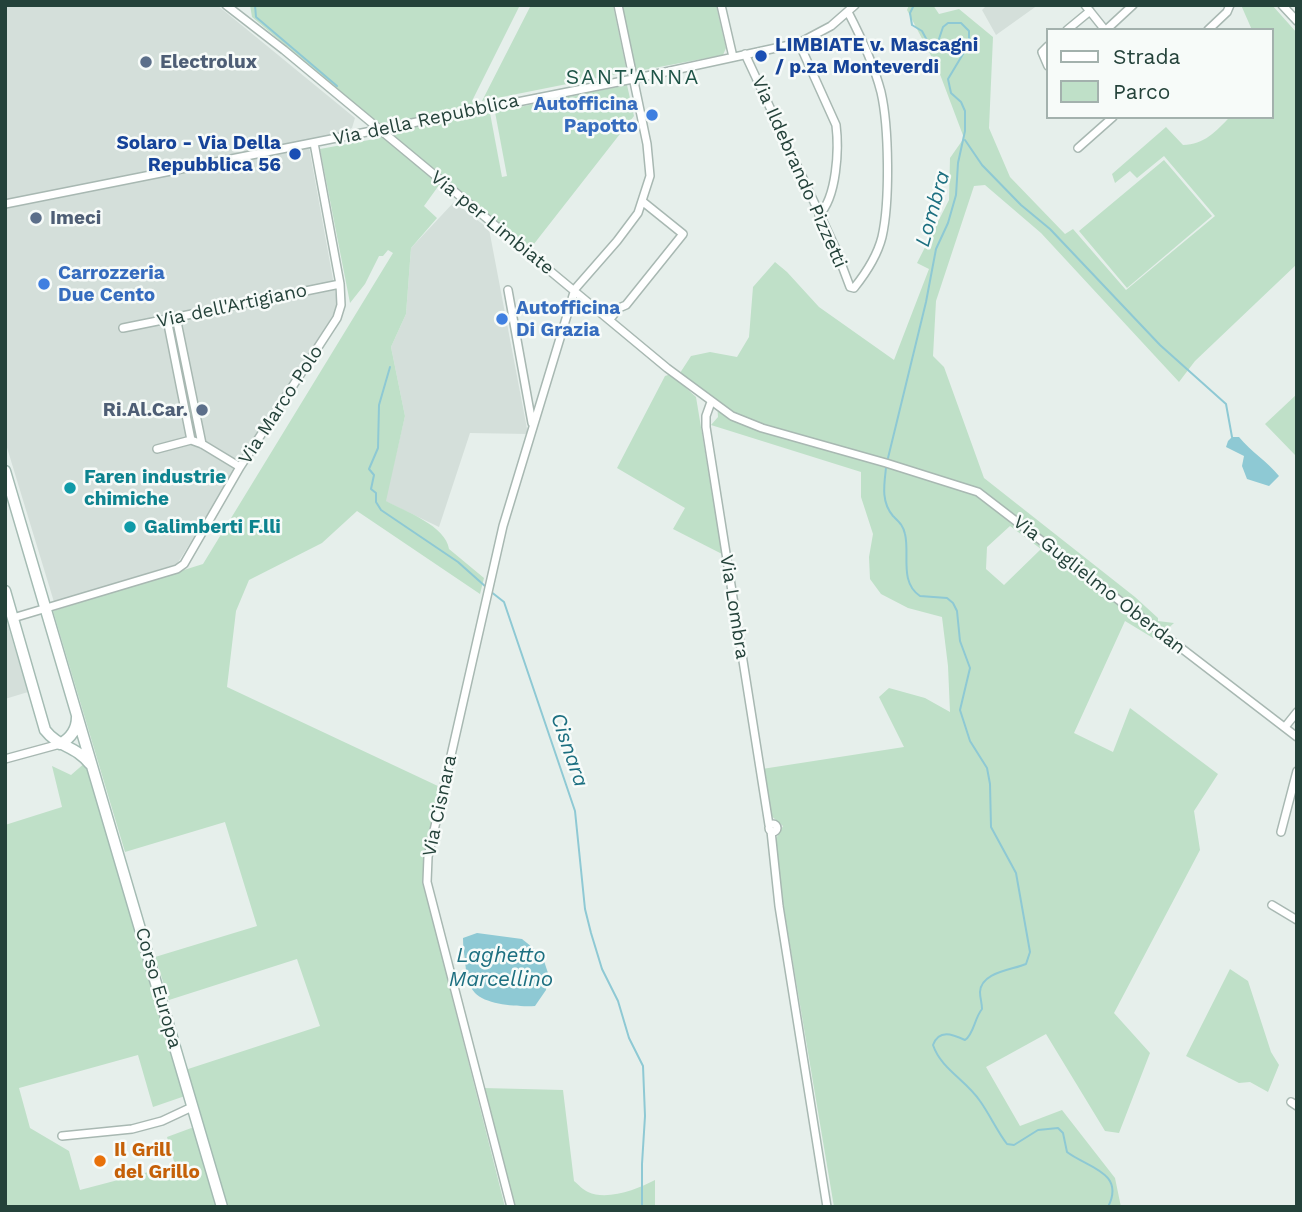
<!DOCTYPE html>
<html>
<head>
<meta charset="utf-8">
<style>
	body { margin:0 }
	#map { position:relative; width:1302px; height:1212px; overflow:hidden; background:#e6efeb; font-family:"Work Sans",sans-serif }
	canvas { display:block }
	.frame { position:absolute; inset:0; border:7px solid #24423a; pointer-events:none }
	.legend { position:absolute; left:1046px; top:28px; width:228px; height:91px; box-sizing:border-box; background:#f7fbf9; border:2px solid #a3b1ad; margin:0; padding:9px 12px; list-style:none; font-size:21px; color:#24423a }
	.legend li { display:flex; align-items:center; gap:14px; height:35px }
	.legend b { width:35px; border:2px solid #a3b1ad }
</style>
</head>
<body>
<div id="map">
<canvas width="1302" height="1212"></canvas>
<div class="frame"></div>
<ul class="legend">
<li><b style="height:9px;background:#fff"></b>Strada</li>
<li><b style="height:19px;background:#bfe0c8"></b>Parco</li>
</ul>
</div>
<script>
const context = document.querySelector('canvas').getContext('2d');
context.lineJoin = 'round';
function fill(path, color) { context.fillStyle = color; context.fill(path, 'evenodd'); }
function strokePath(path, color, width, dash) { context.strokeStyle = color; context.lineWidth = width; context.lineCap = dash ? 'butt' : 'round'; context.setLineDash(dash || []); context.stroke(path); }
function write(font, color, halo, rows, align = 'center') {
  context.font = font + ' "Work Sans",sans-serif'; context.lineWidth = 5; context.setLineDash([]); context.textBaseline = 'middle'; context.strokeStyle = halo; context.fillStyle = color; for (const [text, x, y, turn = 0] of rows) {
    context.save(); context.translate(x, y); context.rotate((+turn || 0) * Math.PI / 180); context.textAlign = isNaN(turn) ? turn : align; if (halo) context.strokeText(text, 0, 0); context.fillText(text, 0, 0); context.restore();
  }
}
fill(new Path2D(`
	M5 5H217L355 118 352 128 309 147 338 307 264 426 177 564 54 602 5 441Z
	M987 5H1038L996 35 982 10Z
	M454 202 489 229 528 434 470 433 439 527 385 501 405 416 391 347 406 314 411 248Z
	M5 616 28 692 5 699Z`), '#d4dfda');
fill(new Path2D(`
	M250 5H520L472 101 477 116 490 113 502 177 507 176 495 112 627 85 634 116 530 249 442 181 424 206 437 218 411 248 406 314 391 347 405 416 386 501C405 511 446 526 449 549L484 578 480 594 357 511 322 543 249 580 236 611 227 687 440 787 423 859 424 886 505 1207H226L185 1070 320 1026 297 959 169 1000 155 957 257 926 225 822 125 852 53 611 203 564 393 253 388 250 383 256H379L365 284 350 303 320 149 380 138 378 123 252 17Z
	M531 5H613L627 72 482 101Z
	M621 5H716L726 48 723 55 638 71 634 68Z
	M909 5H933L939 14 959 9 993 37 989 128 1010 177 1065 234 1073 229 1126 290 1215 216 1164 156 1137 178 1130 171 1115 183 1112 174 1166 127 1183 145C1204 145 1216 131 1230 117H1272V30H1252L1241 5H1272L1297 33V264L1195 361 1179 382 1041 233 985 185 974 186 936 301 933 356 944 367 984 478 1135 597 1158 618V621L1174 623 1160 636 1153 638 1125 621 1074 733 1113 752 1130 708 1218 774 1194 811 1200 850 1114 1013 1150 1053 1119 1133 1105 1131 1046 1034 986 1067 1020 1126 1062 1110 1115 1178 1121 1207H834L773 844 783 826 769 814 762 769 904 747 879 697 889 688 925 698 950 712 948 666 942 617 908 608 881 594 870 579 869 557 873 534 861 497V472L711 425 718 417 717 403 680 373 691 356 710 352 737 357 749 337 753 287 775 262 787 272 819 307 894 360 929 269 917 263 949 200 950 158 964 138 938 69 907 10ZM1010 526 1041 549 1004 585 986 569 987 547Z
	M1164 160 1212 216 1127 288 1079 231Z
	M671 374 696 397 722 554 673 529 685 508 617 468 665 376Z
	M1297 394V453L1295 455 1265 424Z
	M86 762 185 1096 153 1107 138 1055 19 1088 30 1128 69 1151 80 1190 175 1165 167 1137 194 1127 218 1207H5V825L62 807 52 766 71 775Z
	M1230 969 1248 981 1271 1052 1279 1065 1268 1092 1250 1082 1239 1083 1186 1056Z
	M483 1088 563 1090 574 1181C578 1184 583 1190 588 1192 607 1201 638 1189 655 1180V1207H515Z`), '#bfe0c8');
fill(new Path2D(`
	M1232 437H1239C1251 452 1267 461 1279 476L1269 486 1247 479 1242 466 1244 456 1226 447 1228 441Z
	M477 933 522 939 542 955 548 973 546 990 535 1006C520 1007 486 1005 475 993 467 984 466 972 465 960 464 953 463 946 463 938Z`), '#8ec9d4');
strokePath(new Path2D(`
	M255 5 256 17 337 86
	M965 140 982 165 1021 205 1050 229 1160 345 1226 404 1232 437
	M390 367 379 405 378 448 369 469 374 475 371 489 376 493V502L381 510 458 562 486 587
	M888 458 926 302 936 249 948 223 956 195 958 163 965 131V111L961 102 951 93 948 79 969 44V31L961 23H948L943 27 938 42 929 44 922 31 912 25 910 13 914 5
	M886 468C884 485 881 502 893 516 899 522 903 525 905 534 910 554 899 582 920 596L947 598 953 603 957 611 960 641 970 668 960 710 970 741 987 768 990 784 991 827 1016 873 1030 952 1026 964C1012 970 981 972 980 992 980 998 982 1003 982 1009 974 1019 974 1034 965 1040 952 1034 939 1029 933 1045 941 1069 966 1080 980 1101 990 1115 997 1131 1007 1144L1014 1145 1038 1130 1058 1128 1063 1133 1067 1152C1086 1167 1126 1172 1108 1207
	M490 591 504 602 575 811 585 909 591 933 602 969 618 1001 629 1038 643 1066 645 1116 642 1164V1207`), '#8ec9d4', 2);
const street = new Path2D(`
	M226 5 284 50 667 368 732 416 762 428 886 463 978 492 1297 737
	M721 5 733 57
	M1085 5 1105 30
	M1282 5 1297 21
	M1067 30 1090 11
	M1106 30 1133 5
	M1208 30 1227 12 1230 5
	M799 43 836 125C839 149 837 197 819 215
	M1048 46 1042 52 1048 66
	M745 54 835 247 850 287 854 288C866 273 877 257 882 237 890 202 889 127 881 92 874 65 861 37 848 12
	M1078 148 1113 117
	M5 204 633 79 799 43 831 26 855 5
	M508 290 532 423
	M176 317 202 444
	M167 319 191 440
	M610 319 619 308 626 305 683 234 642 201
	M123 328 340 284
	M711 402 706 416V427L769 825
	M157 449 191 440 202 444 240 467
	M13 618 177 569 184 564 240 467 337 318 341 305 340 284 314 143
	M1285 727 1297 712
	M5 759 60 744
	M769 828a4 4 0 1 1 8 0a4 4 0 1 1-8 0Z
	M771 831 779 906 827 1207
	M1281 832 1297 771
	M1272 905 1297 920
	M1291 1102 1297 1106
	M62 1136 132 1129 162 1121 192 1107
	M511 1207 427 882 428 857 503 526 575 289 617 241 638 213 650 176 647 144 618 5`);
const secondary = new Path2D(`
	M5 471 222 1207
	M5 591 45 730C59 748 75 745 90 764
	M60 744C71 738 77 730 77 717`);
strokePath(street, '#a8b8b2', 10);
strokePath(secondary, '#a4bbb3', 13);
strokePath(street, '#fff', 7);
strokePath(secondary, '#fff', 10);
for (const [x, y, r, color] of [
	[761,56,7,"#1a4fb4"],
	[146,62,7,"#5c6f8a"],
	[652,115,7,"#3f7fe0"],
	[295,154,7,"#1a4fb4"],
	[36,218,7,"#5c6f8a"],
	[44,284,7,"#3f7fe0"],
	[502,319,7,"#3f7fe0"],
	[202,410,7,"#5c6f8a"],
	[70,488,7,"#0f9aa8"],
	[130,527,7,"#0f9aa8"],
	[100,1161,7,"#e8710a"]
]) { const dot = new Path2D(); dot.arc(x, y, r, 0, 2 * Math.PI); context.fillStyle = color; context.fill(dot); strokePath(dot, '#f7fbf9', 2.5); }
write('bold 19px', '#164399', '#f7fbf9', [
	["LIMBIATE v. Mascagni",775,45],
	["/ p.za Monteverdi",775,67],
	["Solaro - Via Della",281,143,"right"],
	["Repubblica 56",281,165,"right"]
], 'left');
write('bold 19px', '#4e5e75', '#f7fbf9', [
	["Electrolux",160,62],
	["Imeci",50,218],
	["Ri.Al.Car.",188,410,"right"]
], 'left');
write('bold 19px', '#366cbe', '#f7fbf9', [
	["Autofficina",638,104,"right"],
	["Papotto",638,126,"right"],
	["Carrozzeria",58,273],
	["Due Cento",58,295],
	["Autofficina",516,308],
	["Di Grazia",516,330]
], 'left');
write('19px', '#24423a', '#f7fbf9', [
	["Via della Repubblica",426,120,-12],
	["Via Ildebrando Pizzetti",799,172,66],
	["Via per Limbiate",492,223,39],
	["Via dell'Artigiano",232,306,-12],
	["Via Marco Polo",281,405,-57],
	["Via Guglielmo Oberdan",1099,585,38],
	["Via Lombra",734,607,81],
	["Via Cisnara",440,806,-78],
	["Corso Europa",158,988,74]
]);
write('bold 19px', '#0d838f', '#f7fbf9', [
	["Faren industrie",84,477],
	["chimiche",84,499],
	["Galimberti F.lli",144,527]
], 'left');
write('bold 19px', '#c56008', '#f7fbf9', [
	["Il Grill",114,1150],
	["del Grillo",114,1172]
], 'left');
context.letterSpacing = '2px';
write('21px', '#1f5548', '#f7fbf9', [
	["SANT'ANNA",633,78]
]);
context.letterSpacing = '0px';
write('italic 21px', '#1c6f80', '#f7fbf9', [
	["Lombra",933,209,-74],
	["Cisnara",569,750,71],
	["Laghetto",501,956],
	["Marcellino",501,980]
]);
</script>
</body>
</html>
